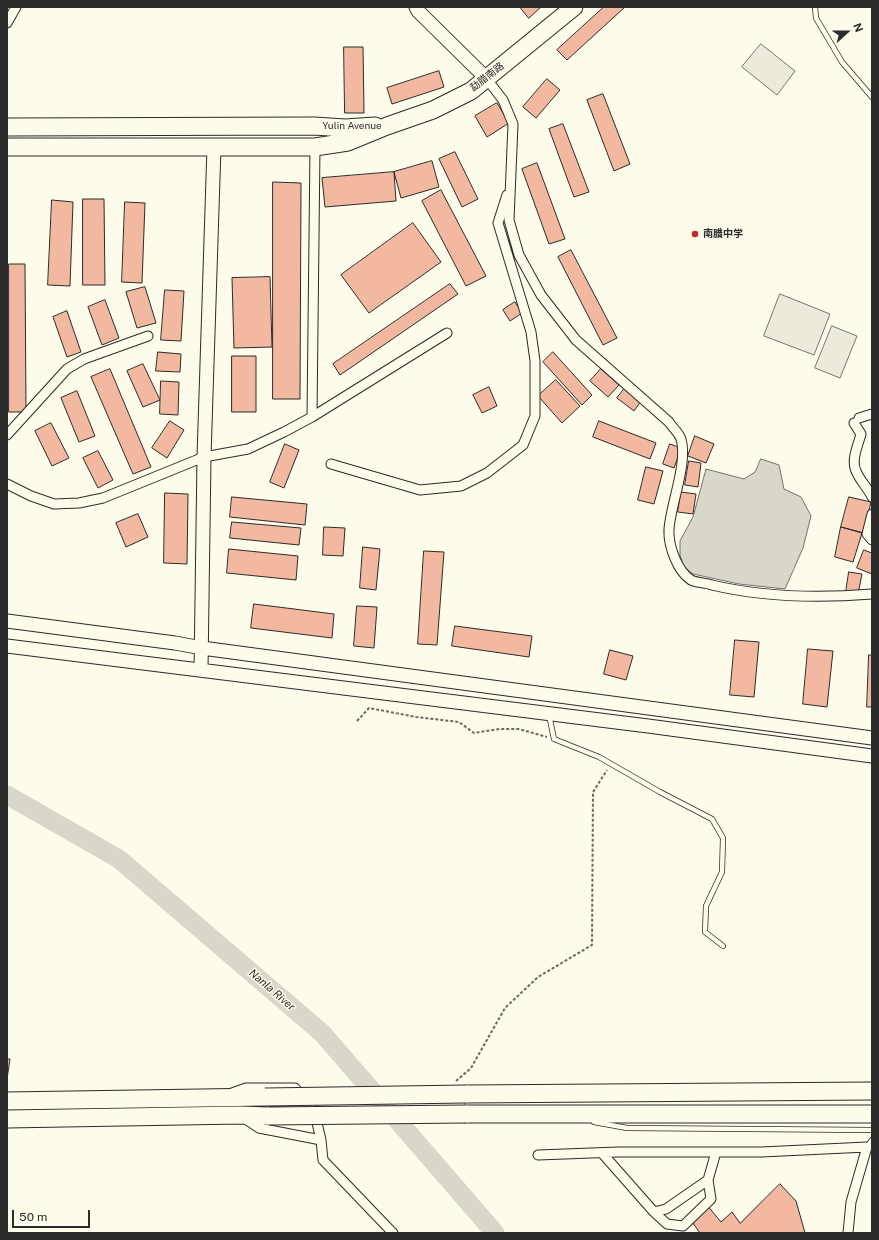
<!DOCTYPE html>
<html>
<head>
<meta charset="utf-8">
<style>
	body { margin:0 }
	#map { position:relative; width:879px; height:1240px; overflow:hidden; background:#fdfbea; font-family:"Public Sans",sans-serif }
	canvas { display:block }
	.frame { position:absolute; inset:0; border:8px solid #2b2b2b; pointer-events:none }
	.north { position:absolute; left:827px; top:12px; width:40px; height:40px; -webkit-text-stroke:3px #fdfbea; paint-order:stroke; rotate:69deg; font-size:11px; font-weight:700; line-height:16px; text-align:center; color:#2b2b2b }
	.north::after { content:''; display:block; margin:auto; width:14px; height:18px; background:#2b2b2b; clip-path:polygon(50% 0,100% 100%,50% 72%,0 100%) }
	.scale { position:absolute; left:12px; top:1210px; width:78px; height:18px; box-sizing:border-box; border:2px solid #2b2b2b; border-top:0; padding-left:5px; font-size:12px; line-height:14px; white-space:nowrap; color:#2b2b2b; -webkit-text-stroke:3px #fdfbea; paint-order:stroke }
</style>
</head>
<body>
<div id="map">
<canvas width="879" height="1240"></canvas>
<div class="frame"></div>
<div class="north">N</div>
<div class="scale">50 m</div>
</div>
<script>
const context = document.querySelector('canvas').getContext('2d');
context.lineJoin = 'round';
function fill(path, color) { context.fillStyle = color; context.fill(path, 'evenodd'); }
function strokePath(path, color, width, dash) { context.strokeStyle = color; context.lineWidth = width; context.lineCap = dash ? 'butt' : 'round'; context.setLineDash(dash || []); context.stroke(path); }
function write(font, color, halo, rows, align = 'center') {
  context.font = font + ' "Public Sans","Noto Sans SC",sans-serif'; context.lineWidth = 3; context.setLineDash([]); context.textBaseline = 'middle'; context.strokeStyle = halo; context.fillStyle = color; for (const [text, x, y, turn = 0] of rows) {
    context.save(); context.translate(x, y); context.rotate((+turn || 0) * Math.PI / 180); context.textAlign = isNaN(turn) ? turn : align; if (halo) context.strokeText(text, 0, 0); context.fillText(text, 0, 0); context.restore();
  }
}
const green = new Path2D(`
	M761 44 795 71 777 95 742 67Z
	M780 294 830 314 814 355 764 336Z
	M832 326 857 336 840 378 815 368Z`);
fill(green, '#ecebdb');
strokePath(green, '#74746e', 1);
const water = new Path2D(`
	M761 459 779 465 784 489 801 497 811 516 803 548 785 589 739 584 693 574 684 567 680 555V541L693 517 706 469 744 479 755 472Z`);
fill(water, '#d8d7c9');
strokePath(water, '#74746e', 1);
strokePath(new Path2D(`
	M7 795 119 859 322 1033 495 1233`), '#d8d7c9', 19);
const building = new Path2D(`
	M520 7H541L529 18Z
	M604 7H625L567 60 557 50Z
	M344 47H363L364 113H345Z
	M439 71 444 87 392 104 387 88Z
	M547 79 560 90 536 118 523 107Z
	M603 94 630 164 614 171 587 100Z
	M497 103 509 123 487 137 475 116Z
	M563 124 589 192 574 197 549 129Z
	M455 152 478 199 462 207 439 159Z
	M432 161 439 187 401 198 394 172Z
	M537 163 565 239 549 244 522 169Z
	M394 172 396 201 325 207 322 178Z
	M273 182 301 183 300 399H273Z
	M441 190 486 276 466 286 422 201Z
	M83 199H104L105 285H83Z
	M52 200 73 202 70 286 48 285Z
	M125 202 145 203 142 283 122 282Z
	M413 223 441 262 369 313 341 275Z
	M571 250 617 338 603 345 558 257Z
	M9 264H25L26 412H9Z
	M270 277 272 347 234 348 232 278Z
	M450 284 458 294 340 375 333 364Z
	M145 287 156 323 137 328 126 292Z
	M165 290 184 291 181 341 161 340Z
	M105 300 119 338 102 345 88 307Z
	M515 302 522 313 510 321 503 310Z
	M67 311 81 352 67 357 53 317Z
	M158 352 181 354 180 372 156 371Z
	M553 352 592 395 582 405 543 362Z
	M232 356H256V412H232Z
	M143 364 160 400 143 407 127 371Z
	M110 369 151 467 133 474 91 377Z
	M601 369 619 385 608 397 590 381Z
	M556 380 580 406 562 423 538 396Z
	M161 381 179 382 178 415 160 414Z
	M489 387 497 406 482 413 473 395Z
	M625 388 641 401 634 411 617 398Z
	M77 391 95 436 79 442 61 398Z
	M170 421 184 430 167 458 152 448Z
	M599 421 656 443 650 459 593 437Z
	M51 423 69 458 52 466 35 431Z
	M695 436 714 444 706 463 688 456Z
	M285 444 299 450 284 488 270 482Z
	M670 444 681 448 674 468 663 464Z
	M98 451 113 480 98 488 83 458Z
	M689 461 701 463 698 487 685 485Z
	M646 467 663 471 654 504 638 500Z
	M681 492 696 494 693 514 678 512Z
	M165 493 188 494 187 564 164 563Z
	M232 497 307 504 305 525 230 517Z
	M849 497 871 502 864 533 841 527Z
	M138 514 148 537 126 547 116 523Z
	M232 522 301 528 299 545 230 538Z
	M324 527 345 528 343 556 323 555Z
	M841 527 862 533 853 562 835 557Z
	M363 547 380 549 376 590 360 588Z
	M229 549 298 556 296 580 227 573Z
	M864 550 872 553V574L857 568Z
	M424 551 444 552 437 645 418 644Z
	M849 572 862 574 858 594 846 592Z
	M254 604 334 614 332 638 251 628Z
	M357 606 377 607 374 648 354 646Z
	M455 626 532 636 529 657 452 646Z
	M735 640 759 642 754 697 730 695Z
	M808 649 833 651 827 707 803 704Z
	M610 650 633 656 626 680 604 674Z
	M869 655H872V707H867Z
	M7 1059H10L7 1079Z
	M780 1184 796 1201 805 1233H700L690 1219 707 1205 721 1222 732 1212 740 1223Z`);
fill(building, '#f2b8a0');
strokePath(building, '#2b2b2b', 1);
const lane = new Path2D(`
	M815 7 816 18 842 62 872 97
	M549 715 554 739 599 757 660 792 712 819 723 838 722 872 706 906 705 932 723 946
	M594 1122 627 1128 872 1130
	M872 1140 867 1147 872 1148`);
const street = new Path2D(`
	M7 23 16 7
	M486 78 503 100 513 124 509 220 519 255 541 295 576 340 669 422C672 427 679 433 681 439 688 463 671 503 669 529 668 545 677 571 691 580 697 583 706 583 712 585 762 597 821 598 872 594
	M312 417 315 147
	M859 418 872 414
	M854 423 861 434C858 446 850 461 857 473 861 482 868 488 872 497
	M7 435 67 369 84 359 148 336
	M331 464 420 490 461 486 487 473 523 445 535 416V361L531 332 498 223 507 195
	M7 484 31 496 54 504 79 503 103 498 204 457 248 449 284 432 312 417 447 333
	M872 514 867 534 872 540
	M232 1093 246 1088H295L314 1110 321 1140 323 1160 393 1233
	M244 1118 259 1128 321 1140
	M602 1153 654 1212 666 1209 708 1180 716 1152
	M538 1155 618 1152H761L867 1147 851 1202 848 1233
	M654 1212 667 1224 683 1226 711 1199 708 1180`);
const secondary = new Path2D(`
	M416 7 418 11 486 78
	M7 621 175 643 202 648 872 738
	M7 646 648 726 872 756
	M201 670 204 457 214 147`);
const highway = new Path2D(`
	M7 127 314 126 345 128 375 126
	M7 147H315L348 142 387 126 433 110 471 91 574 7
	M466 1094 872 1091
	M7 1101 265 1097
	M466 1114H872
	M7 1119 240 1115 269 1116`);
strokePath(lane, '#2b2b2b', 6);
strokePath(street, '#2b2b2b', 11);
strokePath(secondary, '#2b2b2b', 15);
strokePath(highway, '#2b2b2b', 19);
strokePath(new Path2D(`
	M357 721 369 708 416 717 459 722 474 733 499 729H519L547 737
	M456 1081 471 1068 505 1008 538 977 592 945 593 792 607 770`), '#6a6964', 2, [3, 2]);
strokePath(lane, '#fdfbea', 4.5);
strokePath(street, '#fdfbea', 9);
strokePath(secondary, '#fdfbea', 13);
strokePath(highway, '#fdfbea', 17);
const highwayBridge = new Path2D(`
	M265 1097 466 1094
	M269 1116 466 1114`);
strokePath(highwayBridge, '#2b2b2b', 19, []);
strokePath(highwayBridge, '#fdfbea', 17);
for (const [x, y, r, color] of [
	[695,234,4,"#c62828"]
]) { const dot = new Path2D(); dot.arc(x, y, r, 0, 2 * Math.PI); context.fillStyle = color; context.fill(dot); strokePath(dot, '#fdfbea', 1.5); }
write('10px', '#2b2b2b', '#fdfbea', [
	["勐腊南路",487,77,-38],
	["Yulin Avenue",352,126]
]);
write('bold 10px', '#2b2b2b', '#fdfbea', [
	["南腊中学",703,234]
], 'left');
write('italic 11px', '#2b2b2b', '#fdfbea', [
	["Nanla River",272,990,41]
]);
</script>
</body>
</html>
